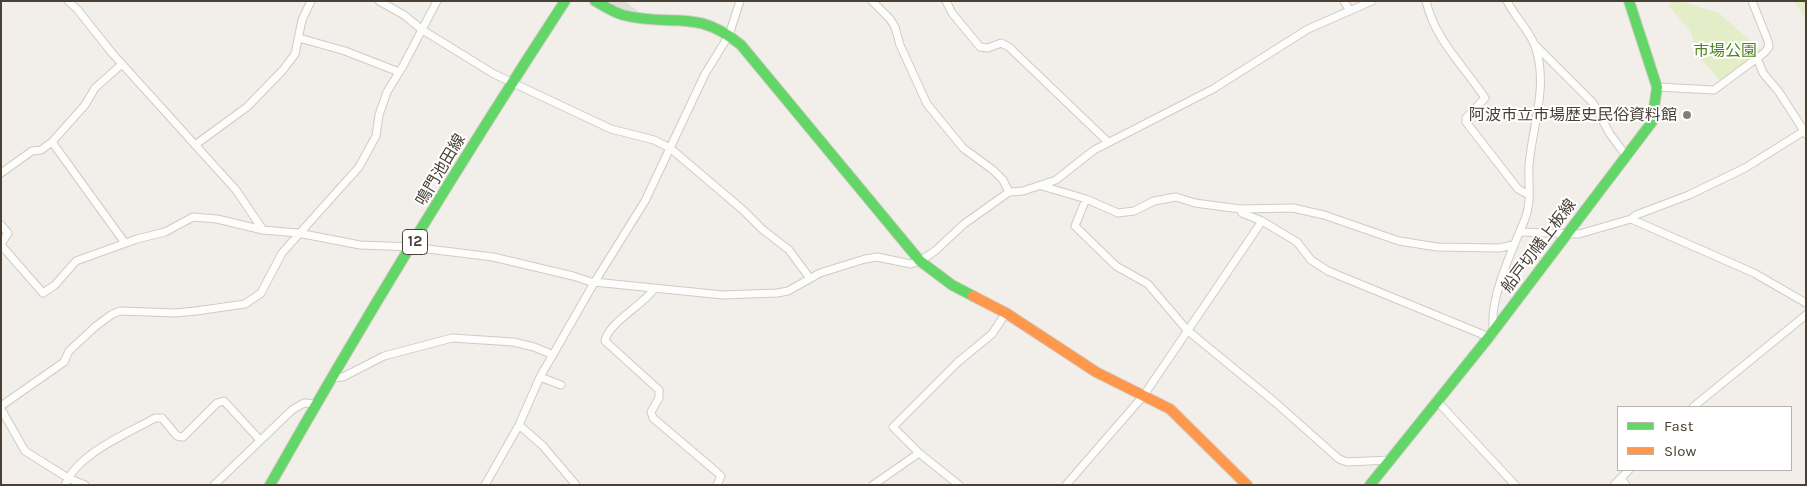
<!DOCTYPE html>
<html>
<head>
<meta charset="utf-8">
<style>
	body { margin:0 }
	#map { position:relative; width:1807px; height:486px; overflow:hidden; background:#f2efeb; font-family:Karla,sans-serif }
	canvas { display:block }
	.frame { position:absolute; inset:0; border:2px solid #4a4036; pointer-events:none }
	.legend { position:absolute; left:1617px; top:406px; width:175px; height:65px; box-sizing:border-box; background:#fff; border:1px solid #b7b3af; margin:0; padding:6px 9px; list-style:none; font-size:15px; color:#4a4036 }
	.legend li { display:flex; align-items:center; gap:10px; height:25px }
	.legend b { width:25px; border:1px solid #b7b3af }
</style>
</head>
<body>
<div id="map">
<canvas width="1807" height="486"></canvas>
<div class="frame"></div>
<ul class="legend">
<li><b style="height:6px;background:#63d668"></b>Fast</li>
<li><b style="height:6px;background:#ff974d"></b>Slow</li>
</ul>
</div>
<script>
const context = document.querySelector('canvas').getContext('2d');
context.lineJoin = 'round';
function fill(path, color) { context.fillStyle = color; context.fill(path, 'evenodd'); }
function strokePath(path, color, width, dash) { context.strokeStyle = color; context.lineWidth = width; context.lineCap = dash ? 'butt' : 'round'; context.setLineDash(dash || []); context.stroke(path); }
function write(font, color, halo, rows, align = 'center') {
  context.font = font + ' Karla,"Noto Sans JP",sans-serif'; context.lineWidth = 4; context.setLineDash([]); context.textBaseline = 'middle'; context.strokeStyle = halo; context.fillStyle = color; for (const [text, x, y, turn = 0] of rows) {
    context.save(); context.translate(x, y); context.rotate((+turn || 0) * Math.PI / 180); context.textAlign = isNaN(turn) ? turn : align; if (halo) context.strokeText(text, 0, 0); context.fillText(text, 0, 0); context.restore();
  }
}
fill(new Path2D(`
	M1672 1H1680L1719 13 1764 53 1723 84 1694 51 1692 34 1669 6Z
	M1794 1H1806V20Z`), '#e3eec9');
fill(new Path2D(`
	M606 1H625L639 12 622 9Z`), '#e1deda');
const street = new Path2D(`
	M68 1 77 9 112 53 236 190 263 230
	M379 1 404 15 421 29 494 74 611 129 654 140 670 148 743 210 762 229 789 250 809 277
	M872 1 890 19 895 27 900 45 927 104 963 148 993 170 1003 180 1009 192
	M946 1 952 13 980 47 988 48 1001 43 1009 47 1108 142
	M1344 1 1350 11
	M1426 1C1435 40 1464 66 1485 98L1466 118V122L1518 189 1529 195
	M299 38 345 51 399 72
	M1535 45 1593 103 1610 134 1627 157
	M1757 58 1763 73 1779 92 1806 134
	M1657 87 1714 90 1764 53 1769 47 1768 41 1752 1
	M52 142 125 243
	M195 145 247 107 283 70 295 54 302 20 311 1
	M1 173 32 151 41 150 52 142 85 105 95 88 122 64
	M1042 186 1086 199 1118 213 1134 211 1154 201 1176 197 1195 203 1240 209 1293 208 1324 215 1399 241 1437 247 1499 248 1513 245
	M1086 199 1075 226 1116 266 1148 284 1187 330 1276 403 1339 459 1347 462 1390 460
	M1240 209 1242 213 1262 221 1297 242 1311 260 1328 271 1489 337
	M1631 219 1636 215 1689 195 1745 168 1804 131
	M1 225 8 233 1 244
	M1520 232 1579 234 1631 219 1754 273 1806 303
	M1 245 43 293 55 285 76 261 137 239 165 232 193 217 217 219 263 230 298 233 360 245 412 247 493 257 573 276 594 283
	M594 282 723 295 777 293 788 291 820 273 865 259 877 257 911 264 920 261 935 251 964 224 1009 192 1023 191 1056 180 1094 150 1213 89 1308 29 1372 1
	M654 289C643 305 608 323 605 341L659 390V398L651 412 653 418 712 468 721 476 717 485
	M1494 331C1487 302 1514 246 1525 219 1532 201 1528 184 1529 166 1532 126 1549 86 1535 46 1529 30 1515 17 1507 1
	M540 377 561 385
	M332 378 343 377 384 356 452 338 513 342 534 347 553 355
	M1436 400 1515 485
	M1 406 64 362 69 351 96 326 111 315 120 311 175 313 196 311 245 304 261 293 282 253 359 167 376 136 379 115 387 92 403 66 437 1
	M1693 407 1806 315
	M1 409 25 451 68 478 85 485
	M519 425 543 446 576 485
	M1621 478 1626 485
	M65 485C78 453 127 434 155 418H162L177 436 183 437 217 403 224 401 259 439
	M214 485 292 410 304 403 316 404
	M485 485 519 425 540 377 594 283 645 201 705 74 729 35 740 1
	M873 485 919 453
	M959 485 919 453 893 427 958 362 992 334 1006 313
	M1066 485 1144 395 1262 221
	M1614 485 1629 470`);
const fast = new Path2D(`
	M595 1C604 6 613 12 623 15 673 28 695 7 741 45L920 261 952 285 973 296
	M270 485C363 321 462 159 565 1
	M1370 485 1489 337 1652 122 1657 87 1629 1`);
const slow = new Path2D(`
	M973 296 1006 313 1096 372 1170 409 1247 485`);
strokePath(street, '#cfcbc7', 9);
strokePath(fast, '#d4cdc3', 12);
strokePath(slow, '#d4cdc3', 12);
strokePath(street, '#fdfdfc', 7);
strokePath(fast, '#63d668', 10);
strokePath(slow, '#ff974d', 10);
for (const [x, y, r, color] of [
	[1687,115,5,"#857d75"]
]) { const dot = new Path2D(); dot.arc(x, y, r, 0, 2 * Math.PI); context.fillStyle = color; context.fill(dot); strokePath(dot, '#fff', 2); }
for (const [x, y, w] of [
	[415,242,25]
]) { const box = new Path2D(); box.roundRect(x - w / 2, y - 12.5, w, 25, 4); context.fillStyle = '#fff'; context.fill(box); strokePath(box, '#4a4036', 1); }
write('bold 15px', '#4a4036', null, [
	["12",415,242]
]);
write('16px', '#518223', '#fff', [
	["市場公園",1725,51]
]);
write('16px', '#4a4036', '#fff', [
	["阿波市立市場歴史民俗資料館",1677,115]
], 'right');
write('16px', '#4a4036', '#fff', [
	["鳴門池田線",441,170,-59],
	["船戸切幡上板線",1539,246,-53]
]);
</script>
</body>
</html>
